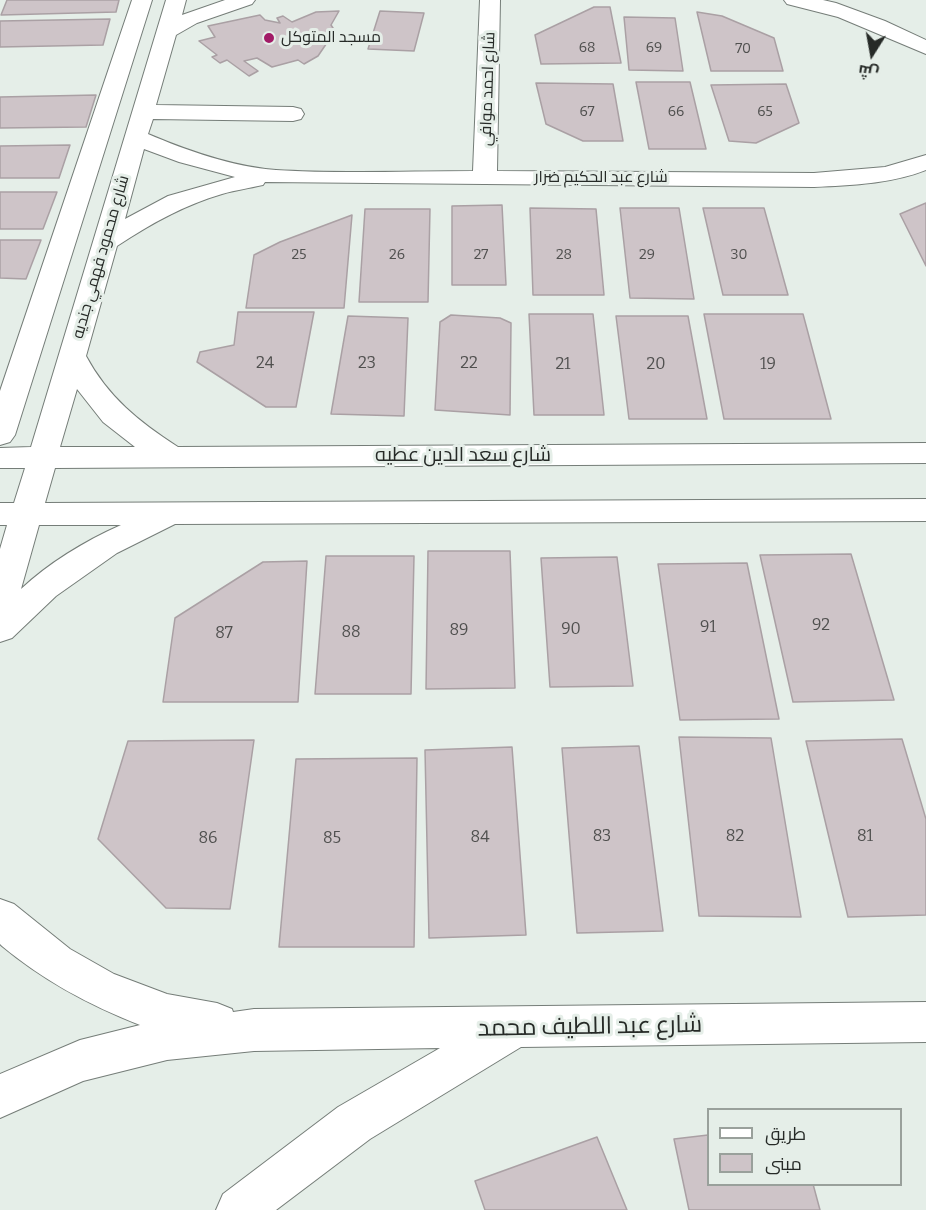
<!DOCTYPE html>
<html>
<head>
<meta charset="utf-8">
<style>
	body { margin:0 }
	#map { position:relative; width:926px; height:1210px; overflow:hidden; background:#e5eee8; font-family:Bitter,Cairo,serif }
	canvas { display:block }
	.legend { position:absolute; left:707px; top:1108px; width:195px; height:78px; box-sizing:border-box; background:#e5eee8; border:2px solid #99a09b; margin:0; padding:8px 10px; list-style:none; font-size:18px; color:#262a27 }
	.legend li { display:flex; align-items:center; gap:12px; height:30px }
	.legend b { width:30px; border:2px solid #99a09b }
	.north { position:absolute; left:842px; top:24px; width:60px; height:60px; -webkit-text-stroke:4px #e5eee8; paint-order:stroke; rotate:191deg; font-size:16px; font-weight:700; line-height:24px; text-align:center; color:#262a27 }
	.north::after { content:''; display:block; margin:auto; width:21px; height:27px; background:#262a27; clip-path:polygon(50% 0,100% 100%,50% 72%,0 100%) }
</style>
</head>
<body>
<div id="map">
<canvas width="926" height="1210"></canvas>
<ul class="legend">
<li><b style="height:8px;background:#fff"></b>طريق</li>
<li><b style="height:16px;background:#cec4c8"></b>مبنى</li>
</ul>
<div class="north">ش</div>
</div>
<script>
const context = document.querySelector('canvas').getContext('2d');
context.lineJoin = 'round';
function fill(path, color) { context.fillStyle = color; context.fill(path, 'evenodd'); }
function strokePath(path, color, width, dash) { context.strokeStyle = color; context.lineWidth = width; context.lineCap = dash ? 'butt' : 'round'; context.setLineDash(dash || []); context.stroke(path); }
function write(font, color, halo, rows, align = 'center') {
  context.font = font + ' Bitter,Cairo,serif'; context.lineWidth = 6; context.setLineDash([]); context.textBaseline = 'middle'; context.strokeStyle = halo; context.fillStyle = color; for (const [text, x, y, turn = 0] of rows) {
    context.save(); context.translate(x, y); context.rotate((+turn || 0) * Math.PI / 180); context.textAlign = isNaN(turn) ? turn : align; if (halo) context.strokeText(text, 0, 0); context.fillText(text, 0, 0); context.restore();
  }
}
const building = new Path2D(`
	M7 0H119L116 12 1 15Z
	M594 7H610L621 63 541 64 535 35Z
	M339 11 331 25 335 31 318 56 304 64 298 60 272 67 257 58 244 61 258 71 249 76 227 60 220 63 212 57 217 55 199 41 215 37 208 26 260 15 265 20 280 23 277 18 283 16 292 22 316 12Z
	M380 11 424 13 414 51 368 49Z
	M697 12 722 16 774 38 783 71H711Z
	M624 17 675 18 683 71 629 70Z
	M110 19 103 45 0 47V21Z
	M636 82H690L706 149H649Z
	M536 83 613 84 623 141H583L546 124Z
	M786 84 799 123 756 143 729 141 711 85Z
	M96 95 86 127 0 128V97Z
	M70 145 59 178H0V146Z
	M0 192H57L43 229H0Z
	M926 203V266L900 214Z
	M502 205 506 285H452V206Z
	M530 208 596 209 604 295H533Z
	M620 208H679L694 299 630 298Z
	M703 208H764L788 295H723Z
	M365 209H430L428 302H359Z
	M352 215 344 308H246L254 255 280 242Z
	M0 240H41L26 279 0 278Z
	M238 312H314L296 407H266L197 362 200 352 234 345Z
	M529 314H593L604 415H534Z
	M704 314H803L831 419H724Z
	M451 315 500 318 511 323 510 415 435 410 440 322Z
	M348 316 408 318 404 416 331 414Z
	M616 316H688L707 419H629Z
	M428 551H510L515 688 426 689Z
	M851 554 894 700 793 702 760 555Z
	M326 556H414L411 694H315Z
	M617 557 633 686 550 687 541 558Z
	M307 561 298 702H163L175 618 263 562Z
	M747 563 779 719 680 720 658 564Z
	M679 737 771 738 801 917 699 916Z
	M902 739 926 819V915L848 917 806 741Z
	M254 740 230 909 166 908 98 839 128 741Z
	M639 746 663 931 577 933 562 748Z
	M512 747 526 935 429 938 425 750Z
	M417 758 414 947H279L296 759Z
	M708 1135V1184H813L820 1210H689L674 1139Z
	M597 1137 627 1210H485L475 1181Z`);
fill(building, '#cec4c8');
strokePath(building, '#aaa0a4', 1.5);
const minor = new Path2D(`
	M132 0H152L15 435 10 442 0 445V391Z
	M166 0H186L182 15 225 0H255L252 4 197 23 176 35 156 105 293 107 301 109 304 114 301 119 293 121 153 119 148 134C188 151 233 167 276 170 340 174 409 171 473 171L480 0H500L497 171 814 173 885 167 926 155V170C891 184 852 185 814 187L265 182 263 185C250 188 236 190 222 194 184 205 150 224 117 246L86 356C108 397 139 422 178 447L926 443V463L55 468 45 503 926 499V521L175 524 117 553 56 596 12 638 0 642V549L7 525H0V503H14L25 468H0V448L31 447ZM144 149 179 162 235 177 168 196 125 219ZM77 389 103 422 135 447H60ZM39 525H121C85 541 49 563 21 589Z
	M784 0H823L836 3 885 21 926 40V54L838 17 787 4Z
	M0 899 14 904 70 949 114 974 167 994 217 1003 232 1009 233 1012 254 1009 926 1002V1042L521 1047 370 1139 276 1210H216L223 1194 338 1107 440 1048 254 1051 167 1060 83 1081 0 1118V1074L80 1040 140 1025C89 1005 44 981 2 946L0 944Z`);
strokePath(minor, '#757d78', 2);
fill(minor, '#fff');
for (const [x, y, r, color] of [
	[269,38,6,"#a21b67"]
]) { const dot = new Path2D(); dot.arc(x, y, r, 0, 2 * Math.PI); context.fillStyle = color; context.fill(dot); strokePath(dot, '#e5eee8', 2); }
write('14px', '#50504f', null, [
	["68",587,48],
	["69",654,48],
	["70",743,49],
	["67",587,112],
	["66",676,112],
	["65",765,112],
	["25",299,255],
	["26",397,255],
	["27",481,255],
	["28",564,255],
	["29",647,255],
	["30",739,255]
]);
write('16px', '#262a27', '#e5eee8', [
	["مسجد المتوكل",281,38]
], 'left');
write('16px', '#262a27', '#e5eee8', [
	["شارع احمد موافي",488,89,-88],
	["شارع عبد الحكيم ضرار",601,178],
	["شارع محمود فهمي جنديه",101,257,-74]
]);
write('16px', '#50504f', null, [
	["24",265,364],
	["23",367,364],
	["22",469,364],
	["21",563,365],
	["20",656,365],
	["19",768,365],
	["92",821,626],
	["91",708,628],
	["90",571,630],
	["89",459,631],
	["88",351,633],
	["87",224,634],
	["83",602,837],
	["82",735,837],
	["81",865,837],
	["84",480,838],
	["86",208,839],
	["85",332,839]
]);
write('20px', '#262a27', '#e5eee8', [
	["شارع سعد الدين عطيه",463,455]
]);
write('24px', '#262a27', '#e5eee8', [
	["شارع عبد اللطيف محمد",590,1027,-1]
]);
</script>
</body>
</html>
